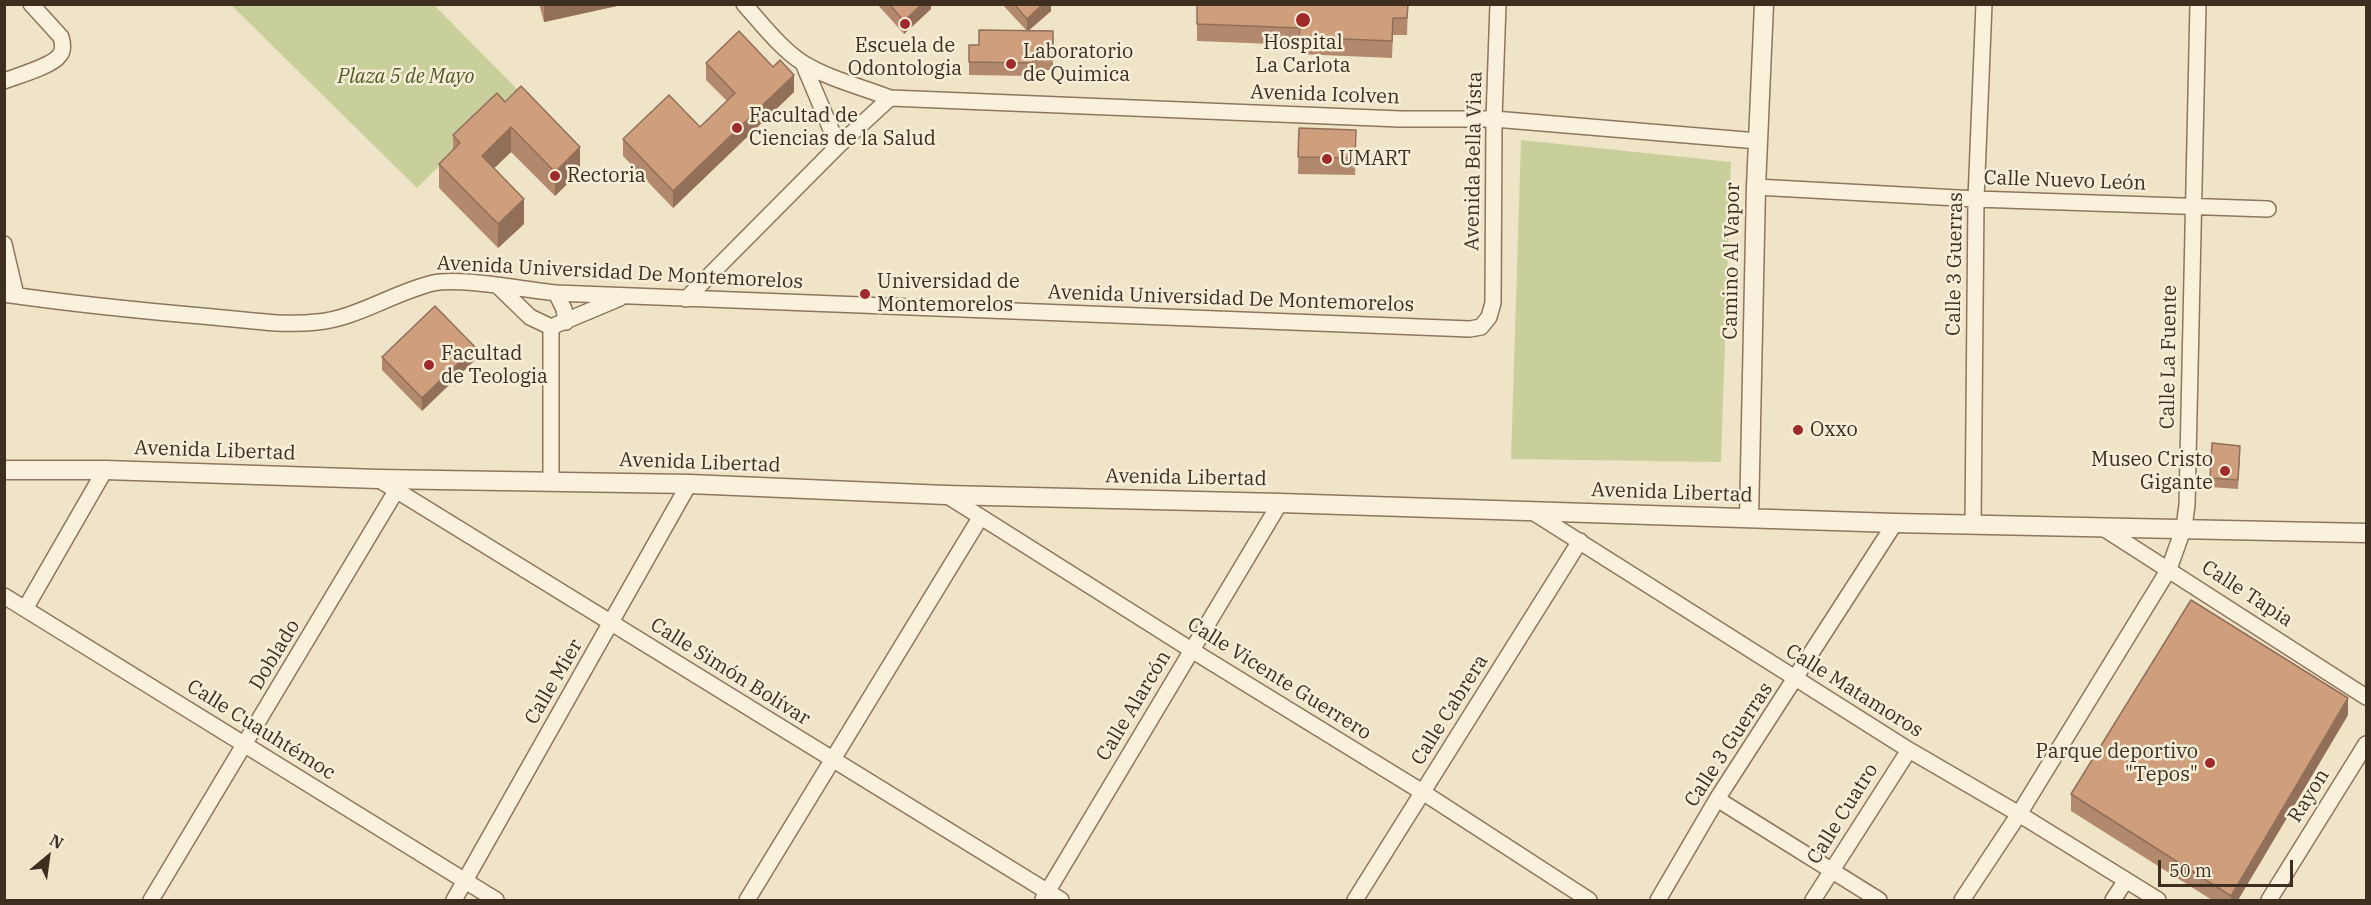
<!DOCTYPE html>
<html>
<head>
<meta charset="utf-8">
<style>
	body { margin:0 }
	#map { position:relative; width:2371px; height:905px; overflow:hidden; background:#f0e4c8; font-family:"IBM Plex Serif",serif }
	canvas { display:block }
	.frame { position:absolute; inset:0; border:6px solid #3d2e20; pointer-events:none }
	.north { position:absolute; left:18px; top:827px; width:60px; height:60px; -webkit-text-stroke:4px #f7eed8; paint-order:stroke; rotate:29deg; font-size:16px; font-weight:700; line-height:24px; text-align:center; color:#3d2e20 }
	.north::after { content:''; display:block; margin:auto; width:21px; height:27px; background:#3d2e20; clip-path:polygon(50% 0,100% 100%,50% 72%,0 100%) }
	.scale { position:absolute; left:2158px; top:860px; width:135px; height:27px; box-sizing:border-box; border:3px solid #3d2e20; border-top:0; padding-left:8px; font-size:18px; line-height:21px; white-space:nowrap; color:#3d2e20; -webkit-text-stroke:4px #f7eed8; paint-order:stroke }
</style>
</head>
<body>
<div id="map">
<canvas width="2371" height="905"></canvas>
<div class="frame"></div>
<div class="north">N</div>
<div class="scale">50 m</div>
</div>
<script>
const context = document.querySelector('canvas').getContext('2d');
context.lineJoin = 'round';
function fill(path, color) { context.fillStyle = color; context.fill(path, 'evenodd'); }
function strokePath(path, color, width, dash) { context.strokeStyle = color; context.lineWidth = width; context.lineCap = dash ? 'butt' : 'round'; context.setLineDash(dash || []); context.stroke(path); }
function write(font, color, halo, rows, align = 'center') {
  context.font = font + ' "IBM Plex Serif",serif'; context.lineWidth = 5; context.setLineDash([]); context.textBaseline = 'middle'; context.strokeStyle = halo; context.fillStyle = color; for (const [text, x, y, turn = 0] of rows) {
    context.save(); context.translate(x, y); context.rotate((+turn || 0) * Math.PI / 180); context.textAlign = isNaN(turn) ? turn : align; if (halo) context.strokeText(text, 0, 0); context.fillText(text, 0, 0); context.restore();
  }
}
fill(new Path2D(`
	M231 5H434L517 89 417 188Z
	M1521 140 1731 162 1721 462 1511 459Z`), '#c9cf9b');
const minor = new Path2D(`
	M744 4C762 24 781 49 803 63 829 79 862 87 890 98L1400 119H1494L1758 141
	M803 63 838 146
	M4 81C17 76 52 66 59 56 64 51 63 44 61 37L31 4
	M1756 187 1976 199 2268 209
	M4 244 16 295
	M499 287 530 317 551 327 620 298
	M556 293 564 309 566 322
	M4 294C73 304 143 311 213 317 247 320 283 326 317 322 355 319 395 292 433 283 461 277 524 290 556 293L1470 329 1481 327 1489 317 1493 303 1494 119 1498 4
	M686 299 838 146 890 98
	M551 327V482
	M378 479 1061 900
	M946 495 1193 651 1424 793 1589 900
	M1531 511 1909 750 2019 814 2158 900
	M1973 525 1976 199 1984 4
	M2103 528 2366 697
	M4 596 496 900
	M25 609 105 470
	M1717 799 1879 900
	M1043 899 1280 503
	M151 900 396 491
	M454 900 689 484
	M747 900 980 518
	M1355 900 1580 541
	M1658 900 1717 799 1895 523
	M1813 900 1909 750
	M1962 900 2019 814 2169 569 2184 527 2187 505 2198 4
	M2113 900 2126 880
	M2269 900 2366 744`);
const tertiary = new Path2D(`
	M4 470H105L378 479 689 484 946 495 1280 503 1895 523 2366 533
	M1749 518 1756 187 1764 4`);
strokePath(minor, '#8d765c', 18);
strokePath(tertiary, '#8d765c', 21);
strokePath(minor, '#faf1dc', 15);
strokePath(tertiary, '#faf1dc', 18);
fill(new Path2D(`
	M539 4H617V6L544 22Z
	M877 4H931V9L904 34Z
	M1002 4H1051V11L1029 30 1053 31V70H1033V76L969 75V45H979L1026 30Z
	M1408 4 1407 35H1393L1392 58 1299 54V45L1197 41V24Z
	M706 63 794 92 673 208 623 156V139L700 127 727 101 706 80Z
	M505 102 580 171 555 196 511 152 494 168 524 224 498 248 439 188V164L453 150V135Z
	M1299 128 1356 147 1355 175 1298 174Z
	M382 357 475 360 422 411 382 370Z
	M2240 455 2238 489 2210 487V478Z
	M2348 715 2238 900H2212L2071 811V794Z`), '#b2896c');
fill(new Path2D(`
	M548 4H617V6L544 22V5Z
	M922 4H931V9L904 34V21Z
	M1043 4H1051V11L1027 32V19Z
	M794 75V92L673 208V191Z
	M511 127V152L482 180V156Z
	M580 147V171L555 196V172Z
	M524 199V224L498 248V224Z
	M475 347V360L422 411V398Z
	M2348 698V715L2238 900H2231V896Z`), '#916f58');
const building = new Path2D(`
	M889 4H922L904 21Z
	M1014 4H1043L1027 19Z
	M1197 4H1408L1407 18H1393L1392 41 1299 37 1300 28 1197 24Z
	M979 30 1053 31V57H1033V63L969 62V45H979Z
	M739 31 773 67 780 60 794 75 673 191 623 139 669 95 700 127 735 93 706 63Z
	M521 86 580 147 555 172 511 127 482 156 524 199 498 224 439 164 460 143 453 135 497 93 505 102Z
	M1299 128 1356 130 1355 158 1298 157Z
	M435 306 475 347 422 398 382 357Z
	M2212 443 2240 446 2238 480 2210 478Z
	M2191 600 2348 698 2231 896 2071 794Z`);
fill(building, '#cf9f7d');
strokePath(building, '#916f58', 1.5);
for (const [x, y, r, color] of [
	[1303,20,8,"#9e2a2b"],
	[905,24,6,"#9e2a2b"],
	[1011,64,6,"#9e2a2b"],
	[737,128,6,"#9e2a2b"],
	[1327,159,6,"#9e2a2b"],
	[555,176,6,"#9e2a2b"],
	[865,294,6,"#9e2a2b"],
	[429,365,6,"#9e2a2b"],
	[1798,430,6,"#9e2a2b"],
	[2225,471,6,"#9e2a2b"],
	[2210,763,6,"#9e2a2b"]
]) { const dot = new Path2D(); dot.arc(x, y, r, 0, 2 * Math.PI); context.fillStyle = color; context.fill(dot); strokePath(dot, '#f7eed8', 2); }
write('20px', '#3d2e20', '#f7eed8', [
	["Hospital",1303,43,"center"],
	["La Carlota",1303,66,"center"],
	["Escuela de",905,46,"center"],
	["Odontologia",905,69,"center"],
	["Laboratorio",1023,52],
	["de Quimica",1023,75],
	["Facultad de",749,116],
	["Ciencias de la Salud",749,139],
	["UMART",1339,159],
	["Rectoria",567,176],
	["Universidad de",877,282],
	["Montemorelos",877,305],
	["Facultad",441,354],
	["de Teologia",441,377],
	["Oxxo",1810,430],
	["Museo Cristo",2213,460,"right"],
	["Gigante",2213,483,"right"],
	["Parque deportivo",2198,752,"right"],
	["\"Tepos\"",2198,775,"right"]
], 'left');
write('italic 20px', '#4d5a26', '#f7eed8', [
	["Plaza 5 de Mayo",406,77]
]);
write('20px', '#3d2e20', '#f7eed8', [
	["Avenida Icolven",1325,95,2],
	["Avenida Bella Vista",1474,161,-89],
	["Calle Nuevo León",2065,181,2],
	["Camino Al Vapor",1732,261,-89],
	["Calle 3 Guerras",1955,264,-89],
	["Avenida Universidad De Montemorelos",620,273,3],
	["Avenida Universidad De Montemorelos",1231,299,2],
	["Calle La Fuente",2169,357,-89],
	["Avenida Libertad",215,451,2],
	["Avenida Libertad",700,463,2],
	["Avenida Libertad",1186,478,1],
	["Avenida Libertad",1672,493,2],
	["Calle Tapia",2247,594,33],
	["Doblado",275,655,-59],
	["Calle Simón Bolívar",730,672,32],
	["Calle Vicente Guerrero",1279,679,32],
	["Calle Mier",554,682,-60],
	["Calle Matamoros",1854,691,32],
	["Calle Alarcón",1134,706,-59],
	["Calle Cabrera",1450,710,-58],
	["Calle Cuauhtémoc",261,730,32],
	["Calle 3 Guerras",1729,745,-57],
	["Rayon",2309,796,-58],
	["Calle Cuatro",1843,814,-58]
]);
</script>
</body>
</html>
